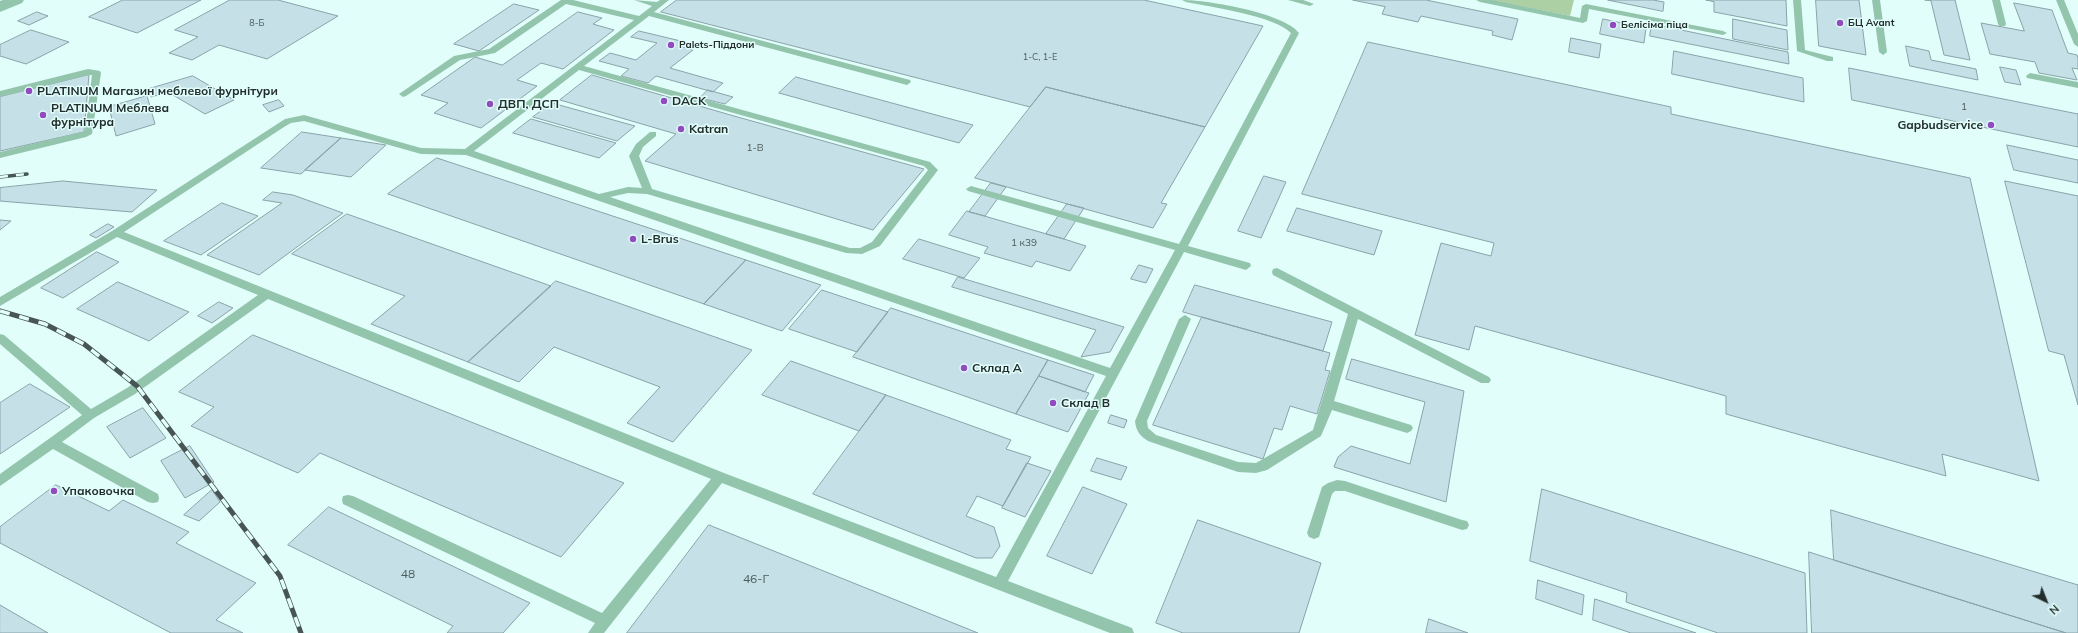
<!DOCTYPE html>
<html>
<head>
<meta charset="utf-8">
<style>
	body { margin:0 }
	#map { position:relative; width:2078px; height:633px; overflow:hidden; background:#e1fefb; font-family:Mulish,sans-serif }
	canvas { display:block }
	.north { position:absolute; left:2026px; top:581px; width:40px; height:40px; -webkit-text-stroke:3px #e1fefb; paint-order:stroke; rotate:137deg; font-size:11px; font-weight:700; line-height:16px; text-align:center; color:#222d2c }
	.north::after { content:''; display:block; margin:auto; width:14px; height:18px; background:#222d2c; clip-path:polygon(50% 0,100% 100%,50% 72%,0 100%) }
</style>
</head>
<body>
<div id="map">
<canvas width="2078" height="633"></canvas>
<div class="north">N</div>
</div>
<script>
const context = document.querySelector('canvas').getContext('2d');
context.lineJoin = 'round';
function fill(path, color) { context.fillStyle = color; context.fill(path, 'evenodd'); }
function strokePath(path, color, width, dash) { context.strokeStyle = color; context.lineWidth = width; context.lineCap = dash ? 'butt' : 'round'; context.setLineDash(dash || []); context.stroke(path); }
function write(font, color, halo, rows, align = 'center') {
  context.font = font + ' Mulish,sans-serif'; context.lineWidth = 3; context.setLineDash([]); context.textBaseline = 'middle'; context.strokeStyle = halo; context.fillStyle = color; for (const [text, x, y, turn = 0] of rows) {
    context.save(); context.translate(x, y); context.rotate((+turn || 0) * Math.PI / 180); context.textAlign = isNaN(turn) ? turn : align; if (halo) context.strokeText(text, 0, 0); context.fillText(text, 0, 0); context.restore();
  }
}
fill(new Path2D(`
	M1489 0H1574L1570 16Z`), '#accfa3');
const building = new Path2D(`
	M123 0H201L137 33 89 17Z
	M230 0H278L338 16 267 59 219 45 192 60 169 53 198 37 175 30Z
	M677 0H1144L1263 26 1205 127 1046 87 1030 107 661 12Z
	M1353 0H1426L1518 19 1512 40 1492 35 1493 31 1421 16 1418 22 1382 14 1385 7Z
	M1608 0H1653L1664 2 1663 11Z
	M1706 0H1786L1787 26 1714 12V2Z
	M1816 0H1859L1866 55 1819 46Z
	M1925 0H1955L1970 60 1944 55 1931 1Z
	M2014 3 2052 10 2068 53 2077 55 2078 58V69L2072 68 2077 80 2039 73 2035 62 1990 54 1981 23 2024 31Z
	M514 4 539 10 479 51 454 44Z
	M37 12 48 16 29 25 18 21Z
	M578 12 602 18 593 24 614 30 563 69 541 63 517 80 537 86 481 128 434 113 448 103 421 95 475 57 502 65Z
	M1603 19 1646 28 1644 43 1600 34Z
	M1733 19 1787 30 1788 50 1733 39Z
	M1652 24 1788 52 1789 64 1650 36Z
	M31 30 69 42 26 64 0 56V45Z
	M639 31 685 42 680 46 693 50 670 68 723 83 713 92 656 76 648 83 621 76 629 69 599 61 610 53 636 60 657 43 631 37Z
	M1571 38 1601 44 1599 58 1569 52Z
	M1368 42 1671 107V114L1970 178 2039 481 1942 454 1946 476 1726 414V396L1475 326 1469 350 1415 335 1441 243 1491 256 1494 243 1302 194Z
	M1906 46 1929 51 1931 60 1976 69 1978 80 1910 66Z
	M1674 51 1803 78 1804 102 1672 74Z
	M2000 67 2016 70 2021 85 2005 82Z
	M1849 68 2078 114V147L1852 100Z
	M89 75 84 132 0 151V97Z
	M592 75 734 116 924 169 873 230 645 161 676 134 560 100Z
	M193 76 234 100 205 114 168 92 151 97 149 89Z
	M796 77 973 125 959 143 779 93Z
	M1046 87 1205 127 1161 203 1167 204 1153 228 975 178Z
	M708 90 733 97 725 104 700 98Z
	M147 96 155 124 116 136 109 107Z
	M279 100 284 106 269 112 263 105Z
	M552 103 635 126 617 141 533 117Z
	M531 119 616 143 599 158 513 133Z
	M302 132 341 138 301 174 261 168Z
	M341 138 386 145 351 177 305 170Z
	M2007 145 2078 160V183L2014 170Z
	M437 158 746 260 704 304 388 194Z
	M1264 176 1286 182 1261 238 1238 231Z
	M63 181 157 190 132 212 0 201V188Z
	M2005 181 2078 196V405L2064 355 2049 351Z
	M991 183 1006 187 985 216 969 212Z
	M273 192 293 195 343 213 259 275 207 255 282 203 263 200Z
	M222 203 258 216 201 255 164 241Z
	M1067 204 1084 208 1064 239 1046 234Z
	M1297 208 1382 231 1374 255 1287 231Z
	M967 211 1064 239 1086 246 1070 271 1036 261 1032 267 984 253 988 247 949 235Z
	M347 214 551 286 468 362 371 324 405 296 292 254Z
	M0 220 11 221 0 230Z
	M108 224 114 227 96 238 90 235Z
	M919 239 980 258 964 278 903 259Z
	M97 252 119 262 63 298 41 288Z
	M746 260 821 285 782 331 704 304Z
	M1139 265 1153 269 1146 283 1131 279Z
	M958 277 1124 327 1110 352 1081 357 1096 330 952 287Z
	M556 281 752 350 673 442 627 423 660 387 554 347 519 382 468 362Z
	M118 282 189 312 149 341 77 309Z
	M1195 285 1332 322 1323 351 1183 312Z
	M822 290 888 312 857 352 789 329Z
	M219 302 233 308 212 323 198 316Z
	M891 308 1048 360 1016 414 853 357Z
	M1202 317 1330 353 1325 370 1330 371 1317 414 1290 406 1282 430 1274 428 1263 459 1153 425Z
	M253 335 624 483 561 557 320 453 298 473 191 426 214 407 179 392Z
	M1352 359 1464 391 1446 502 1334 467 1338 457 1351 446 1410 464 1425 402 1346 379Z
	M1048 360 1094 375 1085 392 1039 376Z
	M791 361 886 395 859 431 762 395Z
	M1039 376 1089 393 1068 432 1016 414Z
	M30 384 70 407 0 454V403Z
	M886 395 1011 440 1006 449 1031 457 1003 506 977 496 966 516 994 527 1000 546 992 558H976L813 494Z
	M143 408 166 438 130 458 107 427Z
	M1111 415 1127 420 1124 428 1108 423Z
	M190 446 214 482 185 498 161 461Z
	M1097 458 1127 467 1121 480 1091 471Z
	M1027 463 1051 471 1025 517 1002 508Z
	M56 485 109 511 123 500 189 532 176 543 256 583 216 620 243 633H171L0 543V527Z
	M1083 487 1127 504 1092 574 1047 556Z
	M1542 489 1805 573 1807 633H1718L1626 602 1627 593 1530 561Z
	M212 490 220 502 199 521 184 515Z
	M329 507 530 603 503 633H447L453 626 288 545Z
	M1831 510 2078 585V633H2066L1834 560Z
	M1198 520 1321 563 1299 633H1183L1156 623Z
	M709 525 978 633H627Z
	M1809 552 1834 560 2066 633H1812Z
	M1538 580 1584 595 1582 615 1536 599Z
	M1595 599 1696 633H1631L1593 620Z
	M0 605 48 633H0Z
	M1429 619 1468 633H1426Z`);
fill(building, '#c5e0e7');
strokePath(building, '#89a3a9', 1);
fill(new Path2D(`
	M561 0H573L639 16 652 6 634 0 657 2 660 0H669L654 12 910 80 911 82 907 85 649 16 584 66 930 162 938 170 880 246 862 254 846 253 647 194 628 193 610 197 1110 368 1175 250 968 191 966 189 971 186 1179 244 1291 33C1275 16 1211 7 1186 2L1182 0C1208 0 1284 13 1299 33L1188 246 1250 263 1251 266 1246 270 1184 252 1008 581 1132 628 1134 633H1110L722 483 604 633H588L595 623 343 504 342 500 343 496 348 495 353 496 602 613 711 479 268 299 135 394 94 418 62 442 158 494 159 498 158 502 153 503 148 502 53 449 0 486V474L82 415 0 344V334L4 335 91 409 127 388 258 295 117 237 0 306V297L112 231 285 119 304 115 421 148 465 149 634 20 566 4 495 53 460 60 406 96 403 97 399 94 454 56 489 49ZM579 70 924 166 928 170 872 242 860 248H850L652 189 639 156 643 147 656 136V132H650L636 144 629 156 642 188 628 187 599 194 474 151ZM304 121 421 154 466 155 1106 376 996 577 724 473 124 232 284 127 291 123Z
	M1288 0H1303L1314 4 1310 6Z
	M1476 0H1492L1580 18 1582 6 1586 4 1723 31 1727 33 1723 35 1589 9 1587 21 1583 23 1480 2Z
	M1793 0H1801L1805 50 1833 57V61H1827L1797 51Z
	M1872 0H1880L1887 52 1883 55 1879 52Z
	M1992 0H2000L2006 24 2005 26H1999L1998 24Z
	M2056 0H2064L2078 34V47L2074 44Z
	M88 69 100 71 101 73 92 134 86 137 0 158V152L85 131 92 75H88L0 97V91Z
	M2030 73 2078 82V88L2027 78 2026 76Z
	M1277 268 1489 377 1491 380 1489 383H1481L1358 319 1334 401 1411 425 1413 428 1411 431 1407 433 1332 410 1321 436 1267 470 1256 473 1238 472 1148 441C1140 436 1136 431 1135 421L1179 319 1185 315 1191 319 1147 421 1148 428 1156 435 1238 462 1256 463 1313 430 1348 314 1273 275 1272 272 1273 269Z
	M1337 480 1345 481 1462 520 1467 521 1469 525 1467 529 1462 530 1345 491H1335L1332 494 1319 537 1314 539 1309 537 1307 533 1322 487 1328 483Z`), '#93c5ad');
fill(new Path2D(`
	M3 0H24L22 3 0 12V1Z`), '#93c5ad');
const railFar1 = new Path2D(`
	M0 177 27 174`);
const rail = new Path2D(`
	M0 311 45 324 84 344 137 386 280 576 301 633`);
strokePath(railFar1, '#475554', 3.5);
strokePath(rail, '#475554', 5);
strokePath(railFar1, '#e1fefb', 2.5, [8]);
strokePath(rail, '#e1fefb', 3.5, [10]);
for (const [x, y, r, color] of [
	[1840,23,4,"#924bbe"],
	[1613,25,4,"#924bbe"],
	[671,45,4,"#924bbe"],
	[29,91,4,"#924bbe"],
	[664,101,4,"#924bbe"],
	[490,104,4,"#924bbe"],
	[43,115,4,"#924bbe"],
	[1991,125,4,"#924bbe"],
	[681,129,4,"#924bbe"],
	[633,239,4,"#924bbe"],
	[964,368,4,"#924bbe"],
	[1053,403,4,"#924bbe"],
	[54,491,4,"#924bbe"]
]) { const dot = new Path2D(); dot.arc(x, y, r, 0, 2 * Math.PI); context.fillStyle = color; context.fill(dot); strokePath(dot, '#e1fefb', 1.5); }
write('9px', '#4b5a5b', null, [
	["8-Б",257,23],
	["1-С, 1-E",1040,57]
]);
write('bold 10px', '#222d2c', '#e1fefb', [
	["БЦ Avant",1848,23],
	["Белісіма піца",1621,25],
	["Palets-Піддони",679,45]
], 'left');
write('10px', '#4b5a5b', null, [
	["1",1964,107],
	["1-В",755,148],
	["1 к39",1024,243]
]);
write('bold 12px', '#222d2c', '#e1fefb', [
	["PLATINUM Магазин меблевої фурнітури",37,91],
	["DACK",672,101],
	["ДВП, ДСП",498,104],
	["PLATINUM Меблева",51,108],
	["фурнітура",51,122],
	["Gapbudservice",1983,125,"right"],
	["Katran",689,129],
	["L-Brus",641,239],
	["Склад A",972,368],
	["Склад B",1061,403],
	["Упаковочка",62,491]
], 'left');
write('12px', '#4b5a5b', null, [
	["48",408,574],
	["46-Г",756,579]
]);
</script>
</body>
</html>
